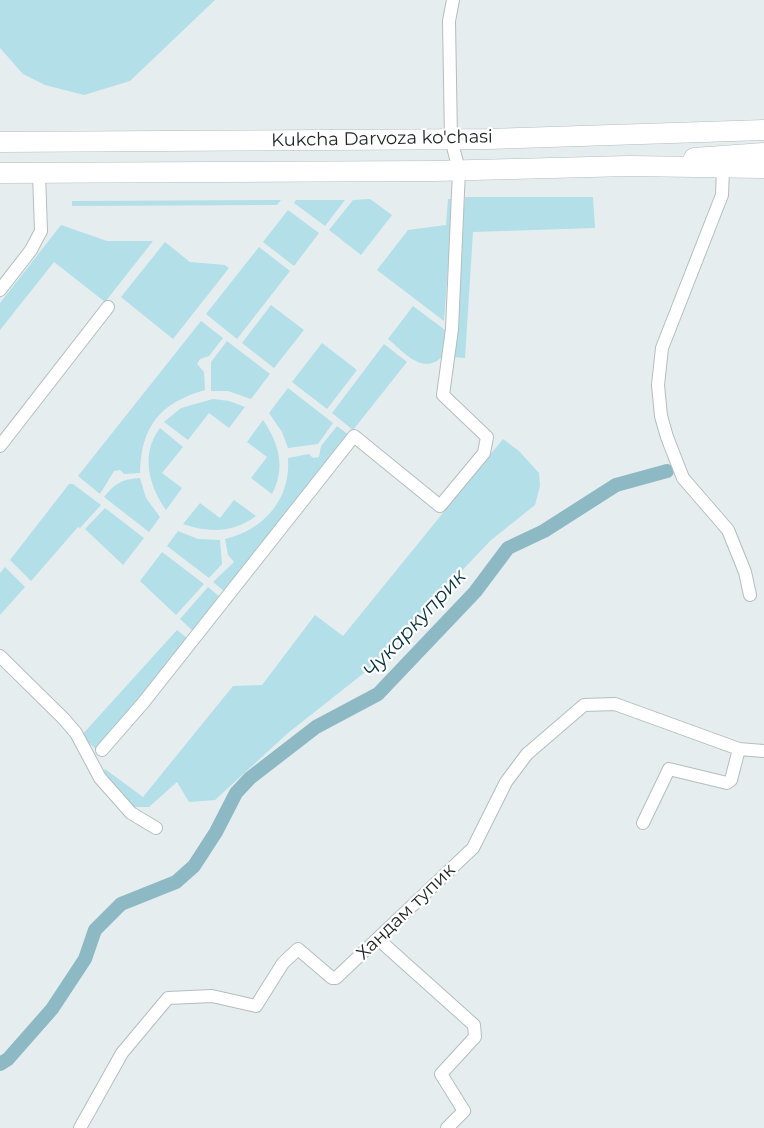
<!DOCTYPE html>
<html>
<head>
<meta charset="utf-8">
<style>
	body { margin:0 }
	canvas { display:block; background:#e5edef }
</style>
</head>
<body>
<canvas width="764" height="1128"></canvas>
<script>
const context = document.querySelector('canvas').getContext('2d');
context.lineJoin = 'round';
function fill(path, color) { context.fillStyle = color; context.fill(path, 'evenodd'); }
function strokePath(path, color, width, dash) { context.strokeStyle = color; context.lineWidth = width; context.lineCap = dash ? 'butt' : 'round'; context.setLineDash(dash || []); context.stroke(path); }
function write(font, color, halo, rows, align = 'center') {
  context.font = font + ' Montserrat,sans-serif'; context.lineWidth = 4.5; context.setLineDash([]); context.textBaseline = 'middle'; context.strokeStyle = halo; context.fillStyle = color; for (const [text, x, y, turn = 0] of rows) {
    context.save(); context.translate(x, y); context.rotate((+turn || 0) * Math.PI / 180); context.textAlign = isNaN(turn) ? turn : align; if (halo) context.strokeText(text, 0, 0); context.fillText(text, 0, 0); context.restore();
  }
}
fill(new Path2D(`
	M0 0H215L130 81 84 95 45 85 23 74 0 48Z
	M465 197H593L595 228 473 232 465 358 452 357Z
	M370 199 392 215 361 255 329 230 353 200Z
	M448 199H453L444 321 377 270 408 230 446 225Z
	M281 200 277 205 72 206V201Z
	M296 200H345L325 226 294 203Z
	M288 210 319 233 294 266 263 242Z
	M61 225 107 241H153L105 302 54 262 0 330V303Z
	M165 242 190 262 225 265 229 268 173 339 121 297Z
	M259 247 290 271 237 339 206 314Z
	M271 305 304 330 274 368 242 343Z
	M413 306 445 330 443 356C423 376 405 353 388 339Z
	M201 321 223 338 209 356 200 359 197 364 204 372 205 390C160 403 141 426 140 473L124 474 120 470 114 471 100 494 78 476Z
	M227 341 270 374 251 399 228 391H211V362Z
	M322 343 357 370 327 409 292 382Z
	M384 344 407 362 353 430 332 413Z
	M288 388 333 423 318 444 288 448 282 432 269 413Z
	M213 399 229 401 245 407 229 428 209 413 188 440 164 422 181 408Z
	M263 420C279 443 286 468 272 494L251 478 267 457 247 442Z
	M337 426 349 435 224 591 213 582 234 562 228 555 225 539C264 530 291 499 288 458L309 454 313 458 319 457 321 446Z
	M160 428 183 447 162 473 182 488 166 510C149 486 140 454 160 428Z
	M503 439 519 451 539 473 540 486 535 505 490 541 369 669 288 733 215 800 189 802 177 782 149 807H131L100 774 105 769 143 797 233 686 262 685 315 615 343 636Z
	M140 478 146 498 160 517 149 532 104 497C115 483 123 479 140 478Z
	M69 484H73L101 505 80 528 78 527 31 581 10 560Z
	M234 500 256 516C233 533 209 533 183 524L200 503 220 518Z
	M105 508 144 538 123 565 85 529Z
	M178 531 198 539 220 540 222 564 209 578 167 546Z
	M162 552 204 584 176 615 140 581Z
	M5 567 25 587 0 615V573Z
	M208 587 220 597 193 631 180 619Z
	M177 630 187 638 97 750 81 736Z`), '#b3dfe9');
strokePath(new Path2D(`
	M0 1064 8 1059 52 1009 85 959 95 930 121 904 176 882 194 866 216 832 236 793 250 778 316 727 378 694 475 592 508 548 544 531 616 485 667 471`), '#8db9c4', 14);
const minor = new Path2D(`
	M723 169 722 195 662 348 658 385 661 416 667 437 683 478 728 530 745 572 750 595
	M0 290 31 250 41 231 39 173
	M0 446 108 307
	M0 656 64 719 76 733 100 778 131 813 156 828
	M102 750 143 703 354 436 440 506 484 453 487 437 443 395 452 329 459 170 451 139 449 21 453 0
	M643 823 669 769 727 783 731 780 739 749
	M378 939 474 1025 475 1037 441 1074 464 1111 447 1128
	M80 1128 122 1053 168 998 212 996 256 1006 283 963 298 949 332 978H336L473 848 506 782 527 754 584 705 615 704 739 749 764 751`);
const primary = new Path2D(`
	M0 142 489 139 764 130
	M694 158 764 153
	M0 173 435 171 629 166 764 168`);
strokePath(minor, '#b5bdbf', 14);
strokePath(primary, '#b5bdbf', 21);
strokePath(minor, '#fff', 12);
strokePath(primary, '#fff', 20);
write('18px', '#232627', '#fff', [
	["Kukcha Darvoza ko'chasi",382,139,-1],
	["Хандам тупик",406,912,-44]
]);
write('italic 20px', '#06323b', '#fff', [
	["Чукаркуприк",415,624,-47]
]);
</script>
</body>
</html>
